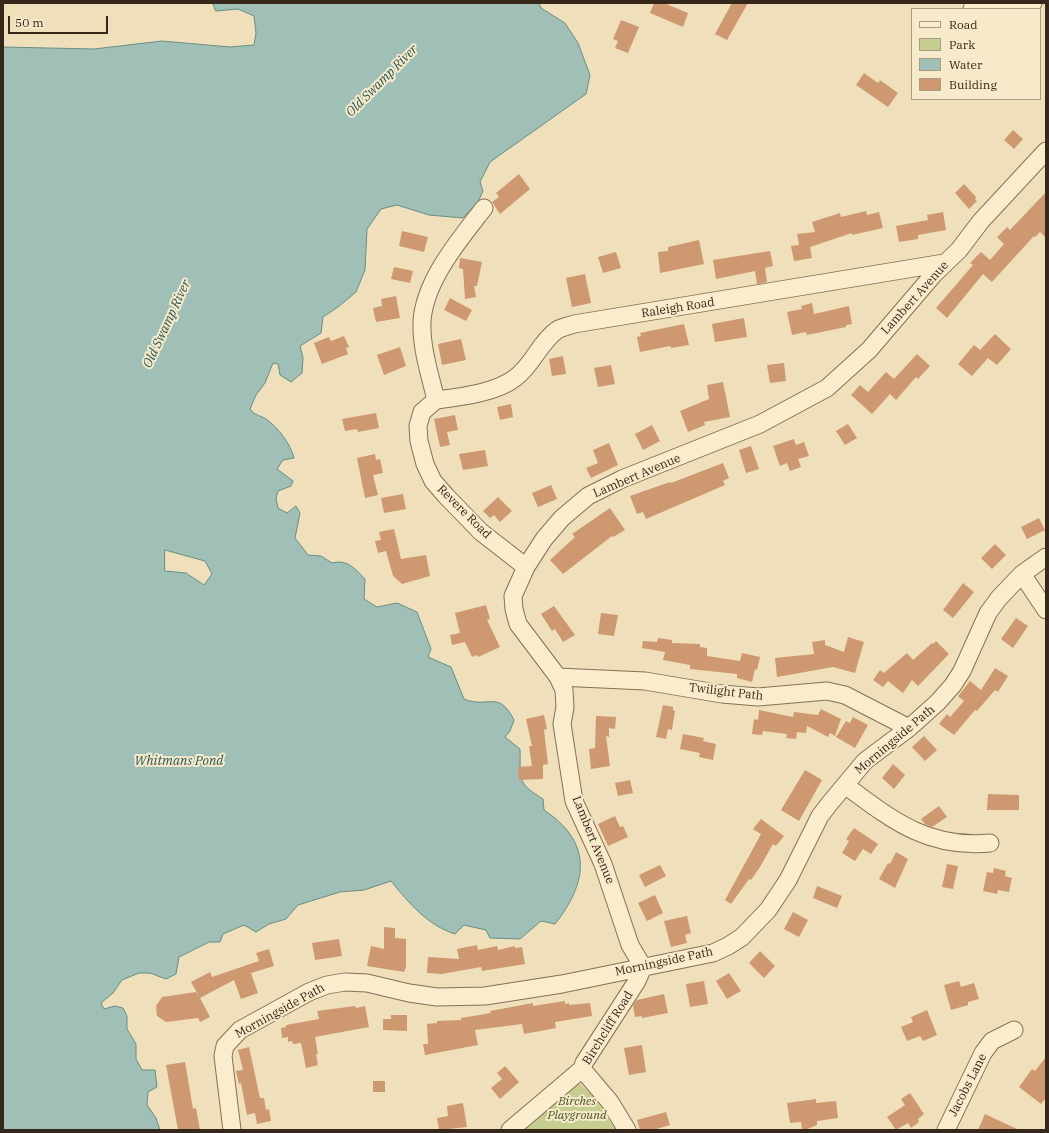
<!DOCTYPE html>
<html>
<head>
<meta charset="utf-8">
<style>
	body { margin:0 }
	#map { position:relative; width:1049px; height:1133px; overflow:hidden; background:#efe0bb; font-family:"IBM Plex Serif",serif }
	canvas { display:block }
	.frame { position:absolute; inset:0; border:4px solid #35271a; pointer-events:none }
	.legend { position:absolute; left:911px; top:8px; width:130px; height:92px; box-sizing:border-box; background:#f6eacb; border:1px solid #a99c84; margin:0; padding:5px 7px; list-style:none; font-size:12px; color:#35271a }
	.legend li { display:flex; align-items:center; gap:8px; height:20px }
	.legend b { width:20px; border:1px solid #a99c84 }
	.scale { position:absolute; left:8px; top:16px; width:100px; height:18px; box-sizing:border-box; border:2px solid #35271a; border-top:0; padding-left:5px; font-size:12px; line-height:14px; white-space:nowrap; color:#35271a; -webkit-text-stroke:3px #f6eacb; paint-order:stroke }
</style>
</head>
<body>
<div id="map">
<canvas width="1049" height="1133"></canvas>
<div class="frame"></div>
<ul class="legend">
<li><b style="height:5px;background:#faedce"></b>Road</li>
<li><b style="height:11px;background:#c5cd8f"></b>Park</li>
<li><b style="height:11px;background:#a0bfb6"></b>Water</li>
<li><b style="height:11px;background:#ce9870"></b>Building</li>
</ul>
<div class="scale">50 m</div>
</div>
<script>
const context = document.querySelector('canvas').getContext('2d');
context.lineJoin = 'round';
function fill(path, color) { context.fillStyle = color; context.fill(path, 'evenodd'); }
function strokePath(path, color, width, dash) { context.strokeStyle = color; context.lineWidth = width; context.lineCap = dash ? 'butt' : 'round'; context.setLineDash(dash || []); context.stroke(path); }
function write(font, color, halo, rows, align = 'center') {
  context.font = font + ' "IBM Plex Serif",serif'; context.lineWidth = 4; context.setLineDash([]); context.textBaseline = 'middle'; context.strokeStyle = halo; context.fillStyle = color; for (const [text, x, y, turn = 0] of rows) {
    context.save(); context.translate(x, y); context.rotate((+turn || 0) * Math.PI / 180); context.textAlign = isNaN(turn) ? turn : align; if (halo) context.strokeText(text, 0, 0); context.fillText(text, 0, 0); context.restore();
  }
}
fill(new Path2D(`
	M577 1082 592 1094 616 1130H523Z`), '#c5cd8f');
const water = new Path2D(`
	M213 3H539L541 8 565 23 578 43 590 75 586 94 490 162 480 182 483 191 478 202 463 218 429 215 397 205 381 209 367 229 365 270 356 292 338 307 323 317 321 333 300 346 303 358 302 373 291 382 280 375 278 364 273 363 265 383 256 395 250 409C255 416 260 415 266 419 278 427 291 445 294 458L283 460 277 469 293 481 291 486 278 491 276 498 278 508 287 513 296 506 300 513 295 538 308 555 321 556 332 563C348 559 355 569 365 579L364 599 377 607 397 603 417 612 431 649 428 657 451 667 464 699C489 709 498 689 514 720L510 731 505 737 520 749C521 778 515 782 543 799L544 810C592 842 589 881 555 924L541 921 520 939 490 938 486 930 464 925 455 934C427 925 409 903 391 881L364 890 340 892 298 905 286 919 269 924 256 932 244 925 223 934 220 942H209L179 957 176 974 166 979 150 973H139L122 980 113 993 101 1003 104 1009 115 1006 123 1008 127 1016V1029L136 1044V1059L142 1070H155L157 1087 148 1092 147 1105 156 1118 160 1130H3V47L94 49 162 41 230 47 254 45 256 33 254 16 238 9 216 11ZM165 550 205 561 212 574 204 585 186 573 165 571Z`);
fill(water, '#a0bfb6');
strokePath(water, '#678d84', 1);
fill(new Path2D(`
	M654 3H664L688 13 683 27 650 13Z
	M732 3H748L727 40 715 34Z
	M621 20 639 27 628 53 615 48 618 41 613 39Z
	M864 73 878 83 880 80 898 93 888 107 856 85Z
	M1013 130 1023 139 1014 149 1004 140Z
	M519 174 530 189 500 214 492 202 499 197 496 193Z
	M964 184 976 197 975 199 977 201 969 209 955 193Z
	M1046 192V238L1040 232 1035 237 1034 236 992 282 983 274 947 318 936 308 973 265 970 263 981 252 990 260 1004 244 997 237 1007 227 1010 230Z
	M866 211 867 215 879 212 883 228 852 235V233L810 247 812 258 794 261 791 246 799 245 797 234 815 232 812 222 840 213 841 217Z
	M943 212 946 230 918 235V239L899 242 896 226 928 220 927 215Z
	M402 231 428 237 424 252 399 246Z
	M699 240 704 264 660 273 658 252 668 251V247Z
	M770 251 773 266 765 268 767 282 757 284 755 271 716 279 713 260Z
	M616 252 621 268 603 273 598 257Z
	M460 258 482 262 477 286H474L476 297 465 299 463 269 459 268Z
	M394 267 413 271 410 283 391 279Z
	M585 274 591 303 572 307 566 278Z
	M396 296 400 318 376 322 373 308 382 306 381 299Z
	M450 298 472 310 466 321 444 310Z
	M812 303 814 314 849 306 852 324 846 325V327L807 335 806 332 792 335 787 312 802 309 801 306Z
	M744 318 747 337 715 342 712 324Z
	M684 324 689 345 671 348 670 346 640 352 637 337 641 336 640 333Z
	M995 334 1011 349 997 365 988 358 972 376 958 364 974 345 980 350Z
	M344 336 349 347 346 348 348 354 322 364 314 343 329 337 331 341Z
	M461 339 466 360 442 365 438 344Z
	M400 347 406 366 384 375 377 355Z
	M917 354 930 366 918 379 916 377 896 400 890 394 872 414 851 395 860 385 868 392 886 372 894 379Z
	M563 356 566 374 552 376 549 359Z
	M784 363 786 381 770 383 767 365Z
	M611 365 615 384 598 387 594 368Z
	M723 382 730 417 704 422 705 425 688 432 680 411 709 399 707 385Z
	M511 404 513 417 500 420 497 407Z
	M376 413 379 428 358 432 357 429 345 431 342 419Z
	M455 415 458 430 447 432 450 445 440 447 434 419Z
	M848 424 857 438 845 445 836 431Z
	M652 425 660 441 643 450 635 434Z
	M794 439 796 445 804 442 809 456 798 459 801 467 790 471 787 463 780 466 773 446Z
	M609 443 618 465 591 478 586 468 598 463 593 450Z
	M751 446 759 469 746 473 739 450Z
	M485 450 488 466 463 470 459 454Z
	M375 454 376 460 380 459 383 473 373 475 378 495 365 498 357 458Z
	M723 463 729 478 723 481 725 485 646 519 643 512 637 514 630 496 670 482 671 483Z
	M551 485 557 499 538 507 532 493Z
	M403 494 406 509 384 513 381 498Z
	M498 497 512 511 500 522 494 515 490 518 483 511Z
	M610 508 625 530 613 537 612 536 563 574 550 560 575 537 572 534Z
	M1039 518 1045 530 1027 539 1021 527Z
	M394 529 401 559 426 555 430 576 402 584 393 576 386 551 378 553 375 541 381 540 379 532Z
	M995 544 1006 555 992 569 981 558Z
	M963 583 974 592 953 618 943 610Z
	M486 605 490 619 487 620 500 647 478 657 477 655 472 657 465 642 452 645 450 635 460 633 455 613Z
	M554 606 575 635 563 642 555 629 552 631 541 614Z
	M601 613 618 615 614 636 598 634Z
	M1016 618 1028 626 1013 648 1001 639Z
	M848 637 864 642 855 673 833 667 777 677 775 658 814 654 812 642 825 640V645L844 652Z
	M658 638 672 640V643L700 644V647L707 648V656L740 661 742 653 760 657 757 670 755 669 752 682 737 678V674L690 669V665L663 660 665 652 642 648 643 641 657 642Z
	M936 641 949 654 918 686 912 680 903 693 888 681 883 687 873 680 880 670 884 673 907 653 913 660 932 643 933 644Z
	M995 668 1008 676 998 692 995 690 977 711 975 710 954 735 939 724 947 714 950 717 964 701 958 696 970 681 981 690Z
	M663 705 673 707V710L675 711 672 730 668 729 666 739 656 737Z
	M821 709 841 719 835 736 830 733 828 737 807 726 806 733 797 732 796 739 786 738 787 734 763 731 762 735 752 734 754 719 758 720 759 710 793 717 794 712 818 715Z
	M544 715 547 729 544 730 548 764 543 765V779L519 780 518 767 532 766 529 746H532L526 719Z
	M596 716 616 717 615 729 609 728V737L606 736 610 766 591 769 589 749 595 748Z
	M853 717 868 725 855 748 836 737 846 721 850 723Z
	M683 734 704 738 703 741 716 744 713 760 699 757 700 753 680 749Z
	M924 736 937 750 925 761 912 747Z
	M893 764 905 775 894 789 882 778Z
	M805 770 822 780 799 821 781 810Z
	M630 780 633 793 618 796 615 783Z
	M988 794 1019 795V810H987Z
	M939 806 947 817 932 827 925 824 921 819Z
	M615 816 620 827 623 826 628 837 608 846 598 824Z
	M761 819 784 836 776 846 773 844 760 867 751 880 749 879 731 904 725 900 761 834 753 829Z
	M854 828 878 844 871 854 863 849 855 861 842 853 849 841 846 839Z
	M896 852 908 859 895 888 879 879 888 863 890 864Z
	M947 864 958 866 953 889 942 887Z
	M660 865 666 876 645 887 639 875Z
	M994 868 1006 871 1005 876 1012 878 1009 892 998 890 997 894 983 891 987 872 993 873Z
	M817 886 842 896 837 908 813 898Z
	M655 895 663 913 647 921 638 903Z
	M793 912 808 920 799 937 784 929Z
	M687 916 691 933 685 935 687 943 671 947 664 921Z
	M384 927 395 928V938L406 939V967L404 972 367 966 371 946 384 949Z
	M339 939 342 956 315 960 312 943Z
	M477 945 478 950 497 946 498 950 515 946V948L522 947 525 964 482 971 481 967 442 974 427 973 428 957 459 959 457 949Z
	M269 949 274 966 251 973 258 993 241 999 234 980 200 998 210 1017 200 1022 198 1018 166 1022 157 1016 156 1006 162 997 196 992 200 998 191 982 210 972 212 977 259 961 256 953Z
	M760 951 775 966 764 978 749 963Z
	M729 973 741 991 727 999 716 981Z
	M704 981 708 1004 690 1007 686 984Z
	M959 981 961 987 974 983 979 999 968 1002V1005L951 1010 944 985Z
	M664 994 668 1013 642 1018V1016L635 1017 633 1005 637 1000Z
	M565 1001V1004L569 1003V1005L590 1003 592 1016 555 1022 556 1028 524 1034 522 1024 475 1030 478 1045 425 1055 423 1044H428L427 1024 437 1023V1021L461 1020V1018L491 1013 490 1011 533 1003V1006Z
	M355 1006 356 1008 365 1006 369 1027 315 1037 318 1054H316L318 1065 306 1068 301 1043 293 1044 292 1041 288 1042V1037L282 1038 281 1028 286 1027V1025L319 1019 317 1011Z
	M927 1010 937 1035 923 1041 920 1036 907 1041 901 1027 913 1022 911 1017Z
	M391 1015H407V1031L383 1030V1019H391Z
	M642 1045 646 1072 629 1075 624 1048Z
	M249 1047 260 1098H264L266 1110 269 1109 271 1121 257 1124 255 1113 247 1115 241 1083 239 1084 236 1071 243 1070 238 1050Z
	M1046 1057V1098L1041 1104 1019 1087 1032 1069 1035 1071Z
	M185 1062 193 1109 196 1108 200 1130H178L166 1065Z
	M505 1066 519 1082 500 1099 491 1088 502 1079 497 1073Z
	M373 1081H385V1092H373Z
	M910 1093 924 1114 918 1119 919 1122 911 1128 908 1123 896 1130 887 1117 905 1105 901 1099Z
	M816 1099V1103L836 1101 838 1118 817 1121V1125L805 1130H802L801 1122 790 1123 787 1103Z
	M463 1103 467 1127 439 1130 437 1118 448 1116 447 1106Z
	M666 1112 670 1125 653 1130H640L637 1120Z
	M985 1114 1019 1130H978Z`), '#ce9870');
const minor = new Path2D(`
	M988 3 1003 9
	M972 9 984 3
	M1013 9 1033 3
	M484 208C460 239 424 281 422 322 421 348 430 375 436 400L422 412 418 426 419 441 425 464 433 481 446 496 481 532 526 567
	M436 400C459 397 496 393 515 378 533 365 539 343 557 330 562 327 569 326 574 324L944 263
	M1022 574 1046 610
	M558 677 645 681 722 694 758 697 827 691 845 695 909 728
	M845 785C892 820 928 849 990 843
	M582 1069 610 1102 627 1130
	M232 1130 223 1056 225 1046 240 1030 309 992 327 985 345 982 367 983 409 993 437 997 485 996 562 984 713 953 728 946 742 937 768 910 788 880 820 816 830 803 865 761 909 728 938 702 953 685 962 671 988 613 999 598 1022 574 1046 557
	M510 1130 582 1069 584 1063 637 981 643 967 630 945 603 864 574 801 562 724 565 707 564 690 558 677 518 624 514 609 513 596 526 567 544 539 562 518 588 496 622 479 760 424 827 388 869 350 934 274 959 250 981 221 1046 151
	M946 1130 983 1053 992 1041 1014 1030`);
strokePath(minor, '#867055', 19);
strokePath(minor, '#faedce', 17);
write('12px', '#35271a', '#f6eacb', [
	["Lambert Avenue",915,298,-48],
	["Raleigh Road",678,308,-9],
	["Lambert Avenue",637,476,-23],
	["Revere Road",464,512,45],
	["Twilight Path",726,692,7],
	["Morningside Path",895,740,-40],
	["Lambert Avenue",593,840,68],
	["Morningside Path",664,962,-12],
	["Morningside Path",280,1011,-29],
	["Birchcliff Road",608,1028,-58],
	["Jacobs Lane",968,1085,-63]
]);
write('italic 12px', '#455220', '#f6eacb', [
	["Birches",577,1102],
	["Playground",577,1116]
]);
write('italic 13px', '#295553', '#f6eacb', [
	["Old Swamp River",382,81,-45],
	["Old Swamp River",167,324,-65],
	["Whitmans Pond",179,761]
]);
</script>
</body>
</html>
